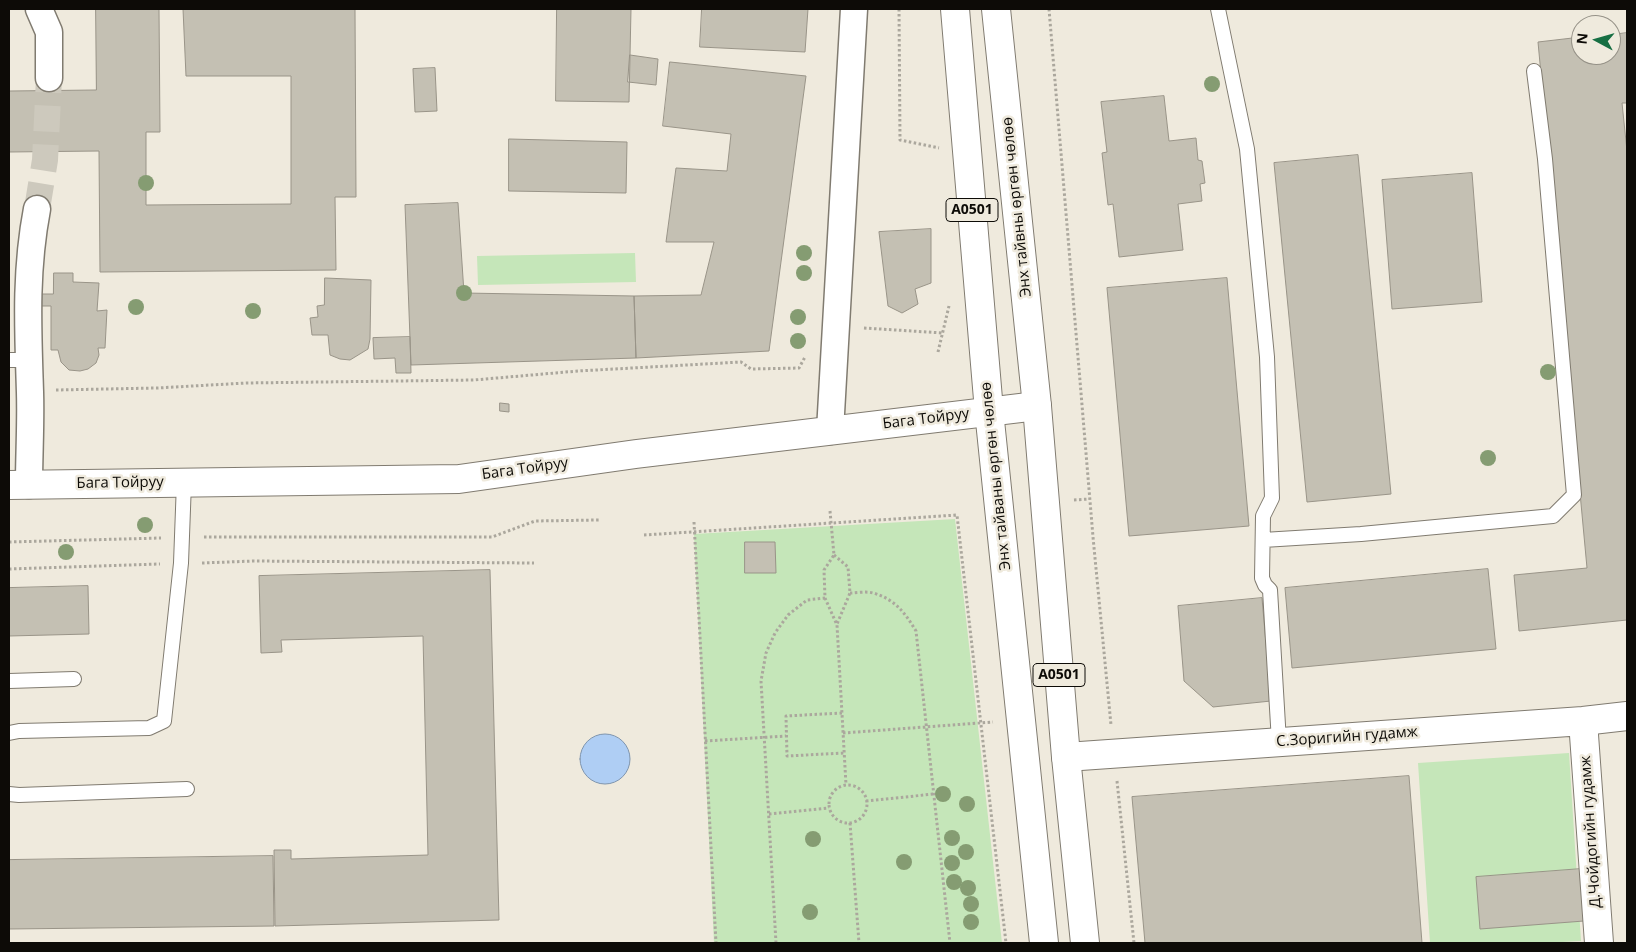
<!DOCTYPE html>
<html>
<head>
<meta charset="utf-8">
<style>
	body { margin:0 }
	#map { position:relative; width:1636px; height:952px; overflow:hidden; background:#efeadd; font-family:"Open Sans",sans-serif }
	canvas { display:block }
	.frame { position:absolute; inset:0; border:10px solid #0d0b07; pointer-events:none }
	.north { position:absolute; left:1571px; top:15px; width:50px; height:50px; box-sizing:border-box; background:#efeadd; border:1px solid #959187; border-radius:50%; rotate:276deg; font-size:14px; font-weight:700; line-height:20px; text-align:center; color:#0d0b07 }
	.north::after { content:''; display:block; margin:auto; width:18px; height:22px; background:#176f43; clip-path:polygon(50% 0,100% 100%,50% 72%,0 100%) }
</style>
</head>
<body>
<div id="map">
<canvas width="1636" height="952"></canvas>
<div class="frame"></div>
<div class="north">N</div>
</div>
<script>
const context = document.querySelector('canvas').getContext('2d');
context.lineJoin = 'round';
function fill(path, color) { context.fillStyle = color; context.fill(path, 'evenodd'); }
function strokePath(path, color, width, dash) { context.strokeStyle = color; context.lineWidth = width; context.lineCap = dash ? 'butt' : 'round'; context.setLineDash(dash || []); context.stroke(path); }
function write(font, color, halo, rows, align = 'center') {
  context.font = font + ' "Open Sans",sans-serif'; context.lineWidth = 5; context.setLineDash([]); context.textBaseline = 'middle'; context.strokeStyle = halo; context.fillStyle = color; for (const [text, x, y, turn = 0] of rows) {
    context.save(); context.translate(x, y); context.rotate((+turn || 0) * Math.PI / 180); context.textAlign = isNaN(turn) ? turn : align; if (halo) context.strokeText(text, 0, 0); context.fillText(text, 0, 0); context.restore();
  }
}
fill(new Path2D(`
	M635 253 636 282 478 285 477 256Z
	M955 519 1002 943H714L694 534Z
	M1569 753 1581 941 1544 943H1430L1418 763Z`), '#c5e6b9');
const water = new Path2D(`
	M580 759a25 25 0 1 1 50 0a25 25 0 1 1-50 0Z`);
fill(water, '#afcef4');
strokePath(water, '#7e94ad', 1);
const building = new Path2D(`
	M96 9H159L160 132H146V205L291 204V76H186L183 9H355L356 197H335L336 270 100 272 99 151 9 152V91L96 90Z
	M557 9H631L629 102 556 101Z
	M702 9H808L805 52 700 47Z
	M1627 33V103H1622L1627 151V620L1519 631 1514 575 1587 568 1538 42 1581 37V55H1611V35Z
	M630 55 658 59 656 85 628 82Z
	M670 62 806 76 769 351 636 358 634 296 701 295 714 242H666L676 168 727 171 731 134 663 126Z
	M435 68 437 111 415 112 413 69Z
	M1164 96 1169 141 1196 138 1198 160 1202 161 1205 183 1200 184 1202 201 1178 204 1183 250 1119 257 1113 204 1108 205 1102 153 1107 152 1101 102Z
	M509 139 627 142 626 193 509 191Z
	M1358 155 1391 494 1307 502 1274 163Z
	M1472 173 1482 302 1392 309 1382 180Z
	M458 203 464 293 634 296 636 358 411 365 405 205Z
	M931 229V283L915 289 918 304 902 313 888 306 879 232Z
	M54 273H73V282L99 283 97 311 107 310 105 348H98L99 355 96 363 88 369 80 371 69 370 61 362 58 350H51V306H40V294H53Z
	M325 278 371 280 370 339 368 349 350 360 340 359 330 355 328 335H312L310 318 318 317 317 306 324 305Z
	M1227 278 1249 526 1129 536 1107 288Z
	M410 337 411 373H396L395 358 374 359 373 338Z
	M500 403 509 404V412L500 411Z
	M745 542H775L776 573H745Z
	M1488 569 1496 649 1292 668 1285 588Z
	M490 570 499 920 275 926 274 850H291V859L428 855 423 636 281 640 282 652 261 653 259 576Z
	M88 586 89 634 9 636V588Z
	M1262 598 1271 701 1213 707 1184 681 1178 606Z
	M1409 776 1422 943H1145L1132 797Z
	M273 856 274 926 9 929V860Z
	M1581 869 1584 921 1480 929 1476 877Z`);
fill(building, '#c4c0b3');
strokePath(building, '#999488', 1);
strokePath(new Path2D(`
	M37 209 45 160 49 78`), '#cdc9bd', 26, [26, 13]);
const lane = new Path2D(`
	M1218 9 1247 149 1267 357 1272 498 1263 516 1262 578 1265 585 1270 590 1279 742
	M9 360H28
	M1263 540 1361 534 1553 516 1574 495 1545 159 1534 71
	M9 681 74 679
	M9 733 19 731 149 728 164 721 181 563 184 482
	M9 794 19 795 187 789`);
const street = new Path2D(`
	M39 9 49 32V78
	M830 431 854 9
	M29 485C29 454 31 423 30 392 28 329 25 272 37 209`);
const secondary = new Path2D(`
	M9 485 459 479 636 454 1037 406
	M1583 721 1599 943
	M1066 757 1583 721 1627 716`);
const highway = new Path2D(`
	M955 9 989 411 1044 943
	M996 9 1037 406 1066 757 1085 943`);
strokePath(lane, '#807b70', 16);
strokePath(street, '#807b70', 29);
strokePath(secondary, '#807b70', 30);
strokePath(highway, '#807b70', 30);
strokePath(new Path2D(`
	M899 9 900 140 939 148
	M1049 9 1093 537 1111 725
	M864 328 943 333
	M938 352 949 306
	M56 390 157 388 246 383 474 380 578 371 741 362 751 369 799 368 805 357
	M1074 500 1089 499
	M830 511 834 555 824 570 825 598 837 625 846 785
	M694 522 716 943
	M644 535 957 515 1006 943
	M204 537H492L535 521 599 520
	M9 542 161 538
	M834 555 848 567 850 593 837 624
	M202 563 254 561 534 563
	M9 569 160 564
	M850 593C857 593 866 591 873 593 895 599 905 613 916 631L950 943
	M842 713 786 716 787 756 844 753
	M843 733 993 722
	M705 741 786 736
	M1117 781 1134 943
	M829 804a19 19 0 1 1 38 0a19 19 0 1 1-38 0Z
	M866 801 934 794
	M769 814 829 808
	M850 823 859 943
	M776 943 761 681 766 653 775 633 788 615 807 600 825 598`), '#aba79d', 3, [2.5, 2.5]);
strokePath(lane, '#fff', 14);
strokePath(street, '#fff', 26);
strokePath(secondary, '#fff', 28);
strokePath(highway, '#fff', 28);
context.fillStyle = '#859c72';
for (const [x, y] of [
	[1212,84],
	[146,183],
	[804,253],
	[804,273],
	[464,293],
	[136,307],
	[253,311],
	[798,317],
	[798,341],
	[1548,372],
	[1488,458],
	[145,525],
	[66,552],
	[943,794],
	[967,804],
	[952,838],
	[813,839],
	[966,852],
	[904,862],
	[952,863],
	[954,882],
	[968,888],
	[971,904],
	[810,912],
	[971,922]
]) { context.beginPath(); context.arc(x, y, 8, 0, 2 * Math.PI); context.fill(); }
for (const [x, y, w] of [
	[972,210,52],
	[1059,675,52]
]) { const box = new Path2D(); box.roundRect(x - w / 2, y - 11.5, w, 23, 4); context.fillStyle = '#efeadd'; context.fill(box); strokePath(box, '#0d0b07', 1); }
write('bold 14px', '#0d0b07', null, [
	["A0501",972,210],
	["A0501",1059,675]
]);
write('15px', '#0d0b07', '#efeadd', [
	["Энх тайвны өргөн чөлөө",1017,207,-96],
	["Бага Тойруу",926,419,-7],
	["Бага Тойруу",525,469,-8],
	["Энх тайваны өргөн чөлөө",996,476,-96],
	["Бага Тойруу",120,483,-1],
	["С.Зоригийн гудамж",1347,737,-4],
	["Д.Чойдогийн гудамж",1591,832,-94]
]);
</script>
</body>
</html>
